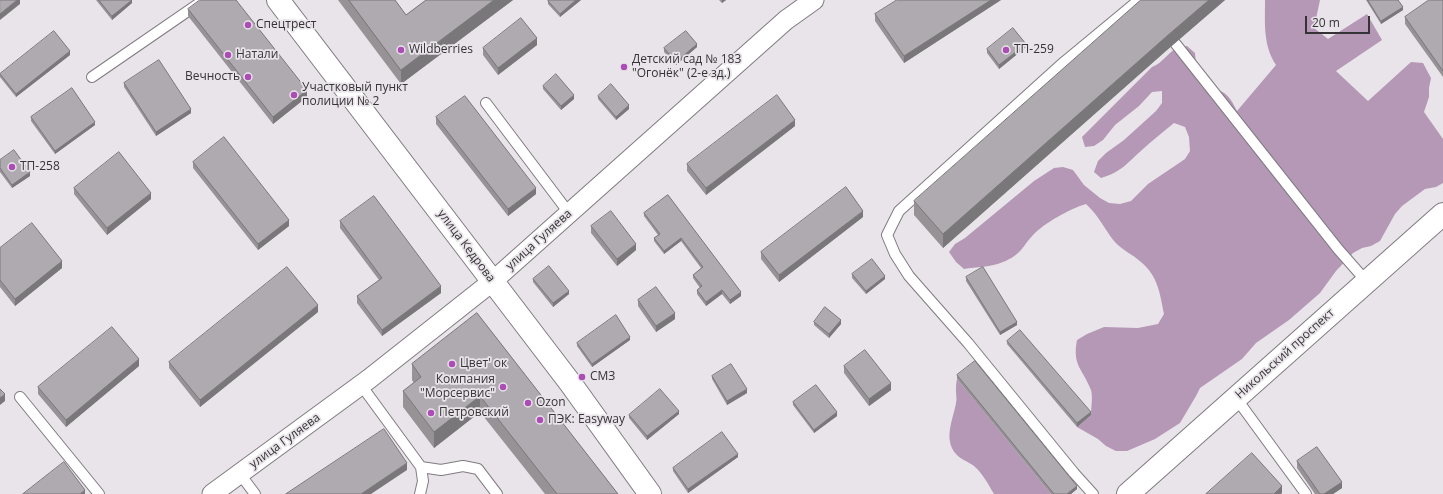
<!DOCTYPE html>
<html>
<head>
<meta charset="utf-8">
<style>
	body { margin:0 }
	#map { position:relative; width:1443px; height:494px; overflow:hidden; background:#e9e4ea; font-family:"Open Sans",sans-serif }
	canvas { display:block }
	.scale { position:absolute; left:1305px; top:16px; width:65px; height:18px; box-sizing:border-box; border:2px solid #353335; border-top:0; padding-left:5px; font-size:12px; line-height:14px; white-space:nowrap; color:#353335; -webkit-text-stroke:3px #e9e4ea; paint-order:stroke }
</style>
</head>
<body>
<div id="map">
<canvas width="1443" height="494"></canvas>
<div class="scale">20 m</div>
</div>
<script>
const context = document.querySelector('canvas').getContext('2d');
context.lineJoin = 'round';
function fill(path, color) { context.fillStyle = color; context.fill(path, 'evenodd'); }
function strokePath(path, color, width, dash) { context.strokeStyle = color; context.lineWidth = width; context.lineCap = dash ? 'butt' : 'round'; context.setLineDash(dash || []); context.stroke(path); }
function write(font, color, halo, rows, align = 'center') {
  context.font = font + ' "Open Sans",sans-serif'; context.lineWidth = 3.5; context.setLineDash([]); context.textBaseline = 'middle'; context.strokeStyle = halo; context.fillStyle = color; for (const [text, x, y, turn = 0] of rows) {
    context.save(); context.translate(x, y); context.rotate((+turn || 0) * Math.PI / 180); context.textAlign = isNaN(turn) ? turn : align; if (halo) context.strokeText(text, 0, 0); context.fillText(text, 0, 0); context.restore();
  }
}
fill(new Path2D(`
	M1265 0H1320L1314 28 1328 39 1367 14 1382 40 1336 71 1368 101 1411 62 1423 63 1431 78 1429 88V97L1424 112 1443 139V183L1436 187 1425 189 1402 206 1395 214 1380 241 1371 246 1362 248 1353 253 1336 271 1320 293 1289 320 1256 343 1242 359 1200 388 1196 396 1180 423 1155 439 1127 451H1116L1106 446 1098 439 1077 427 1091 415C1091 408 1093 397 1091 390 1083 369 1072 366 1077 340L1087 334 1104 327 1138 328 1158 324 1164 314C1160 294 1158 276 1141 262 1132 254 1122 250 1114 241 1104 228 1098 215 1086 204 1071 208 1043 224 1033 235 1022 247 1021 255 1003 262 991 267 976 267 964 269L956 262 949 252 955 244 965 238 1034 181 1054 168 1063 167 1073 170 1084 185 1100 198 1109 203 1120 204 1131 201 1148 184 1185 159 1190 151 1189 137 1185 127 1174 123C1164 131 1153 140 1143 149 1128 162 1122 172 1101 178L1094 172 1098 161 1106 153 1124 140 1156 111 1162 103V91L1152 92 1139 106 1115 125 1103 140 1094 146 1085 147 1082 137 1152 67C1164 62 1167 53 1177 48 1180 47 1184 47 1187 46L1195 53 1196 64 1210 87C1227 92 1230 97 1237 111L1276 65C1263 45 1265 24 1265 0Z
	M957 379 1051 494H994C988 484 983 474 974 466 969 462 960 459 956 454 943 439 953 420 956 403 957 399 956 395 956 391 956 387 956 383 957 379Z`), '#b498b6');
const service = new Path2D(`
	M1175 43 1338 249 1367 282
	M92 77 204 0
	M486 103 569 213
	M361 385 421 467 423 481 420 494
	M20 397 99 494
	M1236 398 1306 494
	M421 467 441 470 463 466 478 469 497 494
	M240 474 255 494
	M1093 494 1074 473 968 343 909 276 895 254 887 235 899 211 1064 62 1139 0`);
const minor = new Path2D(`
	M212 494 369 379 493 281 786 20 814 0`);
const secondary = new Path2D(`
	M278 0 571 384 650 494
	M1128 494 1443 214`);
strokePath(service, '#807b80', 12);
strokePath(minor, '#807b80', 21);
strokePath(secondary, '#807b80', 24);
strokePath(service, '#fff', 10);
strokePath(minor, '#fff', 19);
strokePath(secondary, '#fff', 22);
fill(new Path2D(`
	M96 0H132V3L112 20Z
	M338 0H395L406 15 426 0H513L401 84Z
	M550 0H581L560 17 548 4V1Z
	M719 0H726L722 3Z
	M1001 0 904 63 875 21V14Z
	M1141 0H1225L1167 50 943 248 914 215V201Z
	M1366 0H1398L1403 10 1381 24Z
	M1443 0V77L1405 24V17Z
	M188 9 307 97 273 124 188 16Z
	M537 45 498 75 483 55V48Z
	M697 47 676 65 664 52V48Z
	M1026 47 999 69 987 53V49Z
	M70 55 16 97 0 77V74Z
	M124 83 191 113 156 136 124 87Z
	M543 86 574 99 561 110 543 89Z
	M598 96 629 109 616 120 598 99Z
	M31 117 95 125 55 154 31 121Z
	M436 117 536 194 508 216 436 124Z
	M795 126 706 195 687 171V164Z
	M0 160 30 176 12 188 0 172Z
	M193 162 289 226 258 250 193 168Z
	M74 188 151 199 107 235 74 194Z
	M668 195 741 296 730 304 722 294 706 306 697 294V290L700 288 693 278V275L701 268 681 241 664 254 654 241V238L658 235 644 216V213Z
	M863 217 779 282 761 259V252Z
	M340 221 441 293 382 336 357 303V296L379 280 340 228Z
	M591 226 636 250 617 266 591 233Z
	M0 248 62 268 15 306 0 287Z
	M852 274 885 279 866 294 852 278Z
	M966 277 1017 325 1000 335 966 281Z
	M533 279 569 294 553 307 533 282Z
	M638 300 675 319 656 332 638 306Z
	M318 312 200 407 169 368V362Z
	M477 313 618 494H545L480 412 434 448 403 407V391L414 383 412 380V364Z
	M814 322 841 324 829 338 814 325Z
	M630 340 592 367 577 346V343Z
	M1007 341 1091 415 1077 427 1007 344Z
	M139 366 66 427 38 394V387Z
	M844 366 891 390 869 406 844 373Z
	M957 375 1077 489 1071 494H1051L957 379Z
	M712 376 747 393 727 405 712 379Z
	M793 402 837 416 814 433 793 405Z
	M679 414 647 440 629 418V415Z
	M738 457 688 493 673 471V468Z
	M1297 461 1342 488 1333 494H1315L1297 468Z`), '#969296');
fill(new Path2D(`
	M17 0H20V4L0 20V14Z
	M132 0V3L112 20V16Z
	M494 0H513L401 84V70Z
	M576 0H581L560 17V14Z
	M722 0H726L722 3Z
	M991 0H1001L904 63V56Z
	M1209 0H1225L1167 50 943 248V234L1167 36Z
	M1403 7V10L1381 24V21Z
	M537 38V45L498 75V68Z
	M697 44V47L676 65V62Z
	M1026 44V47L999 69V65Z
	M70 51V55L16 97V94Z
	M307 90V97L273 124V117Z
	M574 95V99L561 110V106Z
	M629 105V109L616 120V117Z
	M191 109V113L156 136V132Z
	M795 120V126L706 195V188Z
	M95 122V125L55 154V151Z
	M30 172V176L12 188V185Z
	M536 188V194L508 216V209Z
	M151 193V199L107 235V228Z
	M863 211V217L779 282V275Z
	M289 220V226L258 250V244Z
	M681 238V241L664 254V251Z
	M636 244V250L617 266V259Z
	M62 261V268L15 306V299Z
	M885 276V279L866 294V291Z
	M441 286V293L382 336V330Z
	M722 290V294L706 306V302Z
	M569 291V294L553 307V303Z
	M741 292V296L730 304V300Z
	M318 305V312L200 407V400Z
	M675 313V319L656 332V326Z
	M841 320V324L829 338V334Z
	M1017 322V325L1000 335V332Z
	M630 337V340L592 367V364Z
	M139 359V366L66 427V420Z
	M891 383V390L869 406V399Z
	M747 389V393L727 405V401Z
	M5 394V401L0 405V398Z
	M480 396V412L434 448V432Z
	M679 411V414L647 440V436Z
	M837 412V416L814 433V430Z
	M1091 412V415L1077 427V423Z
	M738 454V457L688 493V489Z
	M407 463V470L371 494H361Z
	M1342 482V488L1333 494H1324Z
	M1077 486V489L1071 494H1067Z
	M1282 486V493L1281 494H1274Z
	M85 490V494H80Z`), '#7a777a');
const building = new Path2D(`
	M0 0H17L0 14Z
	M99 0H132L112 16Z
	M200 0H236L307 90 273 117 188 9Z
	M349 0H395L406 15 426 0H494L401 70Z
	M550 0H576L560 14 548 1Z
	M897 0H991L904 56 875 14Z
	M1141 0H1209L1167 36 943 234 914 201Z
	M1368 0H1398L1403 7 1381 21Z
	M1429 0H1443V71L1405 17Z
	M521 18 537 38 498 68 483 48Z
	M1013 28 1026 44 999 65 987 49Z
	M54 31 70 51 16 94 0 74Z
	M686 31 697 44 676 62 664 48Z
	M159 60 191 109 156 132 124 83Z
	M556 74 574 95 561 106 543 86Z
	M611 84 629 105 616 117 598 96Z
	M72 88 95 122 55 151 31 117Z
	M777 95 795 120 706 188 687 164Z
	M465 96 536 188 508 209 436 117Z
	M224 137 289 220 258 244 193 162Z
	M14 150 30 172 12 185 0 168V160Z
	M119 152 151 193 107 228 74 188Z
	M846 187 863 211 779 275 761 252Z
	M668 195 741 292 730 300 722 290 706 302 697 290 702 286 693 275 703 267 681 238 664 251 654 238 660 234 644 213Z
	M374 196 441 286 382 330 357 296 382 278 340 221Z
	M611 211 636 244 617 259 591 226Z
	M32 223 62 261 15 299 0 280V248Z
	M872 259 885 276 866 291 852 274Z
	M549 266 569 291 553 303 533 279Z
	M287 267 318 305 200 400 169 362Z
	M983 267 1017 322 1000 332 966 277Z
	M656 287 675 313 656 326 638 300Z
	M825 307 841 320 829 334 814 322Z
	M477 313 618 494H557L480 396 434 432 403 391 421 377 412 364Z
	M616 315 630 337 592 364 577 343Z
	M112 327 139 359 66 420 38 387Z
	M1020 330 1091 412 1077 423 1007 341Z
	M865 350 891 383 869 399 844 366Z
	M975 361 1077 486 1067 494H1054L957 375Z
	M731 364 747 389 727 401 712 376Z
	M816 385 837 412 814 430 793 402Z
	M0 389 5 394 0 398Z
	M660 389 679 411 647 436 629 415Z
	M384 429 407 463 361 494H286Z
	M722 432 738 454 688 489 673 468Z
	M1317 447 1342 482 1324 494H1320L1297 461Z
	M1252 453 1282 486 1274 494H1206Z
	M64 462 85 490 80 494H23Z`);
fill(building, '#afaaaf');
strokePath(building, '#7a777a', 1);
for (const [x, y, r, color] of [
	[248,25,4,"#ac4db6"],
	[401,50,4,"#ac4db6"],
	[1006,50,4,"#ac4db6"],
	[228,55,4,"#ac4db6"],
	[624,67,4,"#ac4db6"],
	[248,77,4,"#ac4db6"],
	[294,95,4,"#ac4db6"],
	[12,167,4,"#ac4db6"],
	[452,364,4,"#ac4db6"],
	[582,377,4,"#ac4db6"],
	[503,387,4,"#ac4db6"],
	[528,403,4,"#ac4db6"],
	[431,413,4,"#ac4db6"],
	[540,420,4,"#ac4db6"]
]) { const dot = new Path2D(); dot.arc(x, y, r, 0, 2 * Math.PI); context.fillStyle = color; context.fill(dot); strokePath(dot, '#e9e4ea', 1.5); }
write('12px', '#353335', '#e9e4ea', [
	["Спецтрест",256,25],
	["Wildberries",409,50],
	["ТП-259",1014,50],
	["Натали",236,55],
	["Детский сад № 183",632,60],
	["\"Огонёк\" (2-е зд.)",632,74],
	["Вечность",240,77,"right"],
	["Участковый пункт",302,88],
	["полиции № 2",302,102],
	["ТП-258",20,167],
	["Цвет' ок",460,364],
	["СМЗ",590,377],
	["Компания",495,380,"right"],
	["\"Морсервис\"",495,394,"right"],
	["Ozon",536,403],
	["Петровский",439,413],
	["ПЭК: Easyway",548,420]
], 'left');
write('12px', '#353335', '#e9e4ea', [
	["улица Гуляева",539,240,-42],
	["улица Кедрова",466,246,53],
	["Никольский проспект",1285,354,-42],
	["улица Гуляева",285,441,-36]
]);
</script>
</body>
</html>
